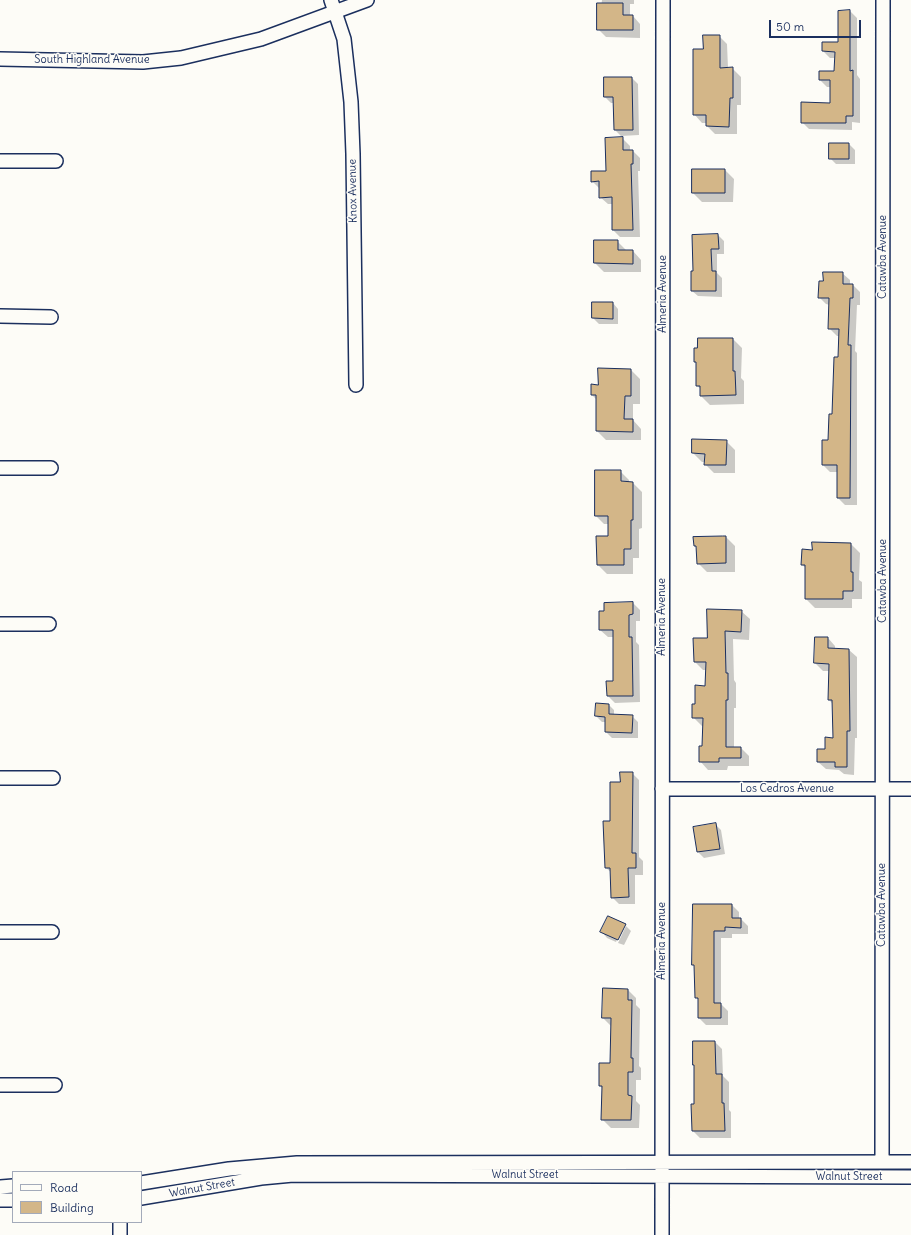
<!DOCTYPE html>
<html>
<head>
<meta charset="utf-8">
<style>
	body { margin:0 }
	#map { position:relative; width:911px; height:1235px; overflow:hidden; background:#fdfcf7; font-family:Delius,sans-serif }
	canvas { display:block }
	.legend { position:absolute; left:12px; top:1171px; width:130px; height:52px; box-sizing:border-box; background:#fdfcf7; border:1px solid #a3aaba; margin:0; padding:5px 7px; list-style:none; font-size:12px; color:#1b2f5e }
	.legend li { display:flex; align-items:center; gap:8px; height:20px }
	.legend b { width:20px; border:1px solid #a3aaba }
	.scale { position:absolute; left:769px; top:20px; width:92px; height:18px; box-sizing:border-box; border:2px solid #1b2f5e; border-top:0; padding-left:5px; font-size:12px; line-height:14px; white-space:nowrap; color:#1b2f5e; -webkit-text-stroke:3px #fdfcf7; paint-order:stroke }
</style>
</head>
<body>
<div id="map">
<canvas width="911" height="1235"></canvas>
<ul class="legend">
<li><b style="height:5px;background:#fdfcf7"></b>Road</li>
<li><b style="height:11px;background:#d3b688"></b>Building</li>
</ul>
<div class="scale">50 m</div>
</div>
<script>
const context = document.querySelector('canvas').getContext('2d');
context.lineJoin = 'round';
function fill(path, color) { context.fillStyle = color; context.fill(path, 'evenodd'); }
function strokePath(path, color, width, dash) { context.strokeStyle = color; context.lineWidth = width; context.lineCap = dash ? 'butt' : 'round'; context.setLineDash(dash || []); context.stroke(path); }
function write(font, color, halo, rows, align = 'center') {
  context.font = font + ' Delius,sans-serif'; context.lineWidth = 3; context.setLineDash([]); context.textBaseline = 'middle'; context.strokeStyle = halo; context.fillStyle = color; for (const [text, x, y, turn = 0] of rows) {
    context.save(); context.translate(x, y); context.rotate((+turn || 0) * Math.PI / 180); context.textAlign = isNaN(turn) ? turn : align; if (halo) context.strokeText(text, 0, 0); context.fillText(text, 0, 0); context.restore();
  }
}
fill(new Path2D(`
	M602 0H634V4H630V16H633L640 24V38L606 37 598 29Z
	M850 11 857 18V75L860 79V123L852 122V130L809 129 802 122 831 104V87H827L820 80 835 72 836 58H830L823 51 839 43V12Z
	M719 36 727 44 728 68H732L741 77V105H737V134H715L707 126V123H702L694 114 704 50Z
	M632 78 638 84 639 135 621 136 615 130 614 103H611L605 97Z
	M622 138 630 146V151H633L640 158V171H638L640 237H620L613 230V204H608L600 197 599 188 592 181 607 172Z
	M849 144 855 150V164H836L830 158Z
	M725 170 734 179 733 202H702L693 193Z
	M718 235 724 241V254H717V273L722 278V297L698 296 692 291V272Z
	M617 241 626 250 633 251 641 260V272H604L595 263Z
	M842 273 850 280V285H853L860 292V305H857L855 351 857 353V505H845L838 498V472H830L823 465 833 415 839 358 840 336H837L829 328 830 305 826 304 819 297 824 282Z
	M613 303 618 309V324H599L593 318Z
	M699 339H733L742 348 741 378 744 381V404L710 405 701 396V389L697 386V364L695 362 698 349Z
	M631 370 640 379V404H633V420L641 429V440H606L597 431V400L592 395 599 386Z
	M726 441 735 450V473H714L705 464V462H702L693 453Z
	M620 471 629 480V482L633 483 642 492V528L639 529V558H633V574H607L598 565 609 537V524H604L596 516Z
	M726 537 735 546V572H707L698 563 697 549 695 546Z
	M851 544 860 553 859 580 862 582V599H852V608H815L806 599V568L802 565 813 551Z
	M633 603 640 610V621H636V642L639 645 640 702 615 703 608 696 614 682V637H608L600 630Z
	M741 611 750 619 749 640 733 639 734 680 736 683V708H734V748H741L749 756V766H728L727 770H708L700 761 703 747V726H702L693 717 696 705 706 687V670H703L695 662 694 639H708Z
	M828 638 835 646V649L849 650 857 657V738H855L854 775 844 774 839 770 826 769 818 762 834 739 833 704 829 700V671H823L815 663Z
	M608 704 614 710V716H632L638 722V738H612L606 732V722H602L596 716Z
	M632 773 639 780V857L643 861V875H635V904H619L612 897V873L606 868 611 822 621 783Z
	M715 824 721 830 725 854 704 858 698 852Z
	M694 905H732L739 912V919H741L748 926V934H732V938H721V1004L728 1011V1025H706L699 1018V1001L696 997 695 966 693 964Z
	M625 925 631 931 624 945 618 943 626 926H624L616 942 607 938 602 932Z
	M628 990 636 998V1005L640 1009 639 1066 641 1068V1080H636V1101L640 1105 639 1128H611L602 1119 603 1089 600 1086 611 1064 612 1027 603 1018Z
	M715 1042 722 1049 723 1076 729 1082V1110L731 1112V1138H700L693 1131 695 1105Z`), '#0003');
const building = new Path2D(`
	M597 3H623V15H633V30H597Z
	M850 10V71L853 70V116H846V123H801V102L830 103V80H819V71H834L835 52 822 51V42H838V11Z
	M703 35H720V68L733 67V98H730L729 127 706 126V115H693V49H703Z
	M604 77H632L633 130H614L613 97H604Z
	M623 137V150H633V164H631L633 230H612V197L599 198V181L591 182V171H606L605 138Z
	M829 143H849V159H829Z
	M692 169H725V193H692Z
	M718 234 719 249H711L712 271H716V291H691V271H693L692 235Z
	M594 240H618V250H633V264L594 263Z
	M823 272H843V284H853V298H850L848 345H851L850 498H837V465H822V440H828L829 414H832L834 357H838L839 329H828L829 298H818L819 281H823Z
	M592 302H613V319L592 318Z
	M698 338H733V371H735L736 395 700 396V386H696V362H694V348H697Z
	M598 368 631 369V396H625L624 419H633V432L596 431V395H591V384L598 385Z
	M692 439 727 440 726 465H704L705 454 692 453Z
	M595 470H621V481L633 482V520H631V549H624V565H597L596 536H608V516H595Z
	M723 536H726V563L697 564 696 546H694L693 537Z
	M812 542 851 543V572H853V591H843V599H805V565H801L802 549 812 550Z
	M633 602V614L629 615V637H632L633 696H607L606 681H613V630H599V611H604V603Z
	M707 609 742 610 741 632 725 631 726 673H728V700H726V747H741V758H719V762H699V746H702L703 718H692V704H695V685L705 686 706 662H694L693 638H707Z
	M815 637H828V648L849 649 850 731H847V767H835V762H817V749H825V737L833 738 832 700H828L829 664 814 663Z
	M596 703 609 704V714L633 715 632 733 605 732V717L595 716Z
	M620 772H633L632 853H636V868H628L629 897 611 898 610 868H605L603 821H610V782H620Z
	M716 823 720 849 697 852 693 827Z
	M693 904H732V918H741V928L725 927V931H714V1003H721V1018H698V998H695L694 965H692Z
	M608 916 626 924 618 940 600 932Z
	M603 988 628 989V1000H632L631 1058H633V1072H628V1095L632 1096 631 1120H601L602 1086H599V1063H610L611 1018H602Z
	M693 1041H715L716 1074H722V1103H724L725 1131H692L691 1104H694V1065H693Z`);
fill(building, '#d3b688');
strokePath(building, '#1b2f5e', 1);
const minor = new Path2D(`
	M331 0 344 39 351 102 353 154 356 385
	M0 59 143 62 181 58 261 39 367 0
	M0 161H56
	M0 316 51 317
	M0 468H51
	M0 624H49
	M0 778H53
	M662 789H911
	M0 932H52
	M0 1085H55
	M882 1162 883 0
	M141 1183 229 1169 297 1163 911 1162
	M0 1187 13 1186
	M141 1198 261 1178 293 1175 911 1177
	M0 1200H13
	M120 1235V1222
	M662 1235 663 0`);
strokePath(minor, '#1b2f5e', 16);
strokePath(minor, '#fdfcf7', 13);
write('11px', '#1b2f5e', '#fdfcf7', [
	["South Highland Avenue",92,60],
	["Knox Avenue",353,191,-91],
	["Catawba Avenue",883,257,-90],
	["Almeria Avenue",663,294,-90],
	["Catawba Avenue",883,581,-90],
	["Almeria Avenue",662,617,-90],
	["Los Cedros Avenue",787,789],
	["Catawba Avenue",882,905,-90],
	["Almeria Avenue",662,941,-90],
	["Walnut Street",525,1175],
	["Walnut Street",849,1177],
	["Walnut Street",202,1188,-10]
]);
</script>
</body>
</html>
